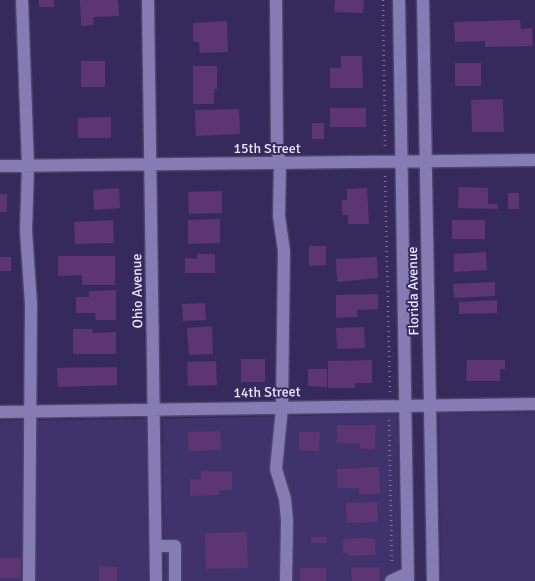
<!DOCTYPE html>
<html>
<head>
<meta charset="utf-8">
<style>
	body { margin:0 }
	canvas { display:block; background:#352a5b }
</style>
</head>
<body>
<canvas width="535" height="581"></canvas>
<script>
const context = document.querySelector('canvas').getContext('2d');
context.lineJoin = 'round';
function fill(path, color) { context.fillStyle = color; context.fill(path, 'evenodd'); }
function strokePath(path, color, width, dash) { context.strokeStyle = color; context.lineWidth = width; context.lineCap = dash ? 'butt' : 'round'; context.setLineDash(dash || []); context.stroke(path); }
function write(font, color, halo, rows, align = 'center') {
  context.font = font + ' Signika,sans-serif'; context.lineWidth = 4; context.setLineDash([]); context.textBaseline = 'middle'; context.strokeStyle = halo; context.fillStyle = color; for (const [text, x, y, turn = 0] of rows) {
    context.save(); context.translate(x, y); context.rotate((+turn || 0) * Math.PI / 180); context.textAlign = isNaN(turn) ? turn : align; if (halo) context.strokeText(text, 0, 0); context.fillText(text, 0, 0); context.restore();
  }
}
fill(new Path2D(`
	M439 413H535V581H441Z
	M397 414 400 581H164L163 419Z
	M147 419 148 581H0V421Z`), '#40336b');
fill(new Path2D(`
	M39 0H54V7H39Z
	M80 0H118L119 16 93 17 94 25 81 26Z
	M335 0H364L363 13 334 12Z
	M520 20 521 29 532 28 533 46 485 47V41L455 42 454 22Z
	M227 21 228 52 200 53 199 42H193V23Z
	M341 56H362L363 88H330V68H341Z
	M81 61H105V87H81Z
	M455 63H481V86H455Z
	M193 66H217V89H214V104H193Z
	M503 99 504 132H472L471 100Z
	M330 108H366V127H330Z
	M239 109 240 134 196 136 195 110Z
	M111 117V138H78V118Z
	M312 123H324V139H312Z
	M459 187 488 188V204H498V209L458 208Z
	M119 188 120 208 94 210 93 190Z
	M367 188 369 224H348V215H342V200H347V189Z
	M222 191V213L189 214 188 192Z
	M508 193H519V209H508Z
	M0 194H7V212H0Z
	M220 219V243L188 244V220Z
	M113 220 114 243 75 244 74 222Z
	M452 220H485V239H452Z
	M309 246H326V265L309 266Z
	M486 252 487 270 454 272V254Z
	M197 254H215V273H185V258L197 259Z
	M58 256H115V285H82V275L58 276Z
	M0 257H11V271H0Z
	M377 257 378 278 337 282 336 259Z
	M495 282V296L454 298 453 284Z
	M116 290V320H96L95 313H76V297H89V291Z
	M378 294V309L357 310V317L336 318V295Z
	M497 300V313L459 314V302Z
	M205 303 206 320 183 321 182 304Z
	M212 326 213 354 189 355 187 328Z
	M364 327 365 348 337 349 336 328Z
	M73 329H92L93 333 116 332V354H73Z
	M241 359H265V382H241Z
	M372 360V383H355V388H328V361Z
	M467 360H505V369H500V381H466Z
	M216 361 217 385 188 386 187 362Z
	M117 367V385L58 387 57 368Z
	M308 369H327V387L308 386Z
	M337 425H376L375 449H360V443H337Z
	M220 431 221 450 189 451 188 432Z
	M299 432H320L319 451 299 450Z
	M379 467 380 494H359V488H337V469Z
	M201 471H232V490H219V495L190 496V479H201Z
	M377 502 378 522 347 523 346 503Z
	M247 532 248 568 206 569 205 533Z
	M311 537H326L327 543H311Z
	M369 538 375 539 376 555 348 556V553H343V539Z
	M0 558H21L20 578H0Z
	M99 566 117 567V581H99Z
	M351 567H379L380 581H352Z
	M300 568H326V581H300Z`), '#5c3572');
const minor = new Path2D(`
	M22 0 28 166 26 231 31 304 29 581
	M148 0 156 581
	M276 0 277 146 280 163 279 216 284 251 282 408 276 469 285 499 287 520 286 581
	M399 0 408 581
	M423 0 433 581
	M0 166 535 160
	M0 412 535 404
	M156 546H175V581
	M391 581 408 573`);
strokePath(minor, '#4e436c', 15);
strokePath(new Path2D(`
	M383 0 385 149
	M385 176 390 393
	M389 420 392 565`), '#7c749c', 2.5, [1, 4]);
strokePath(minor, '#857cb4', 12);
write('14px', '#e8e5fe', '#352a5b', [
	["15th Street",267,149],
	["Ohio Avenue",138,291,-91],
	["Florida Avenue",414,291,-91],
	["14th Street",267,393,-1]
]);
</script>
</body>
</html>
